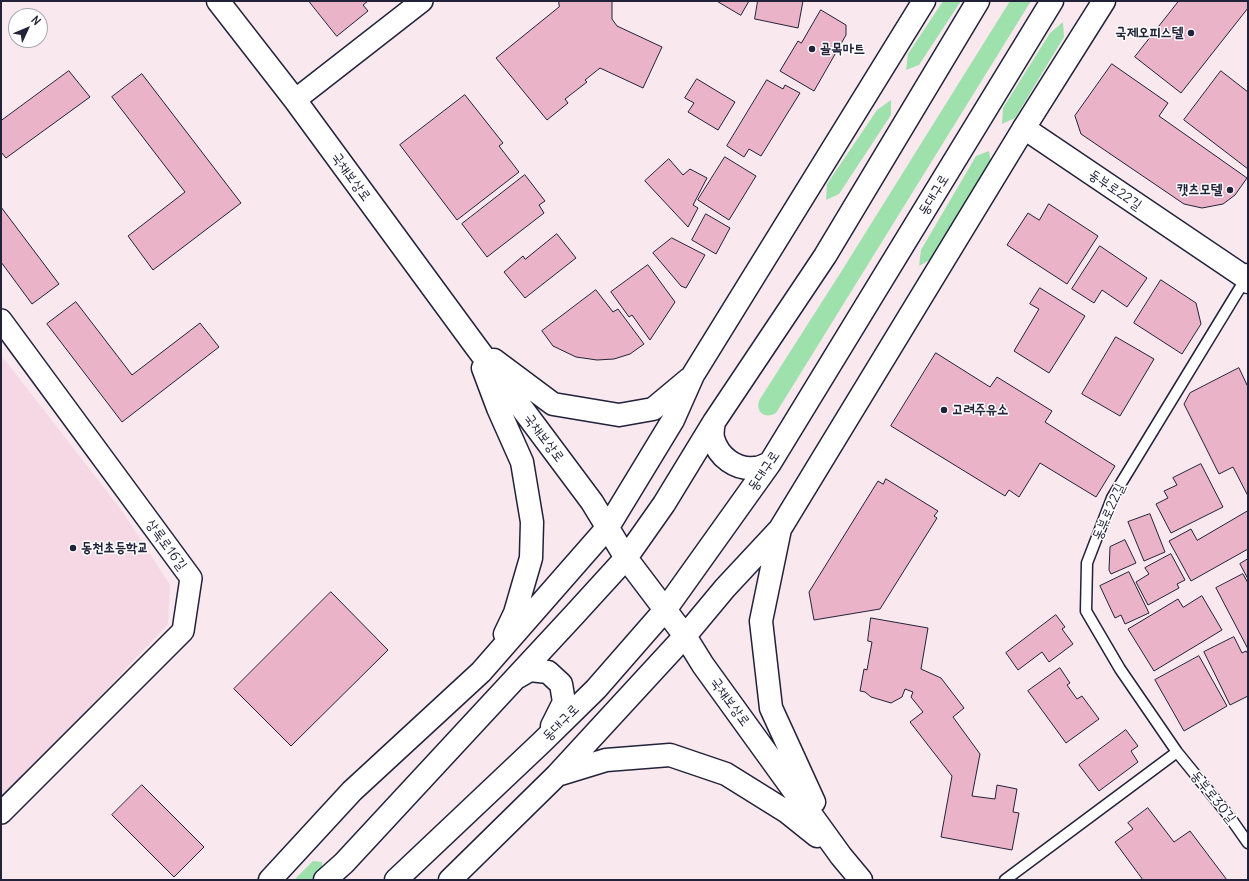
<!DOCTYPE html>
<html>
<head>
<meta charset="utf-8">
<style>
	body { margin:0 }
	#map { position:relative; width:1249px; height:881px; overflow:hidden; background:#f9e8ee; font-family:Delius,sans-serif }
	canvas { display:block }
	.frame { position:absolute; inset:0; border:2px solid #22223b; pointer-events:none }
	.north { position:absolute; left:8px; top:8px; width:40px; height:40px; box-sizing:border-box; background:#fff; border:1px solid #a7a7b1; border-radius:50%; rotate:46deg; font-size:11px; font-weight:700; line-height:16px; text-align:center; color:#22223b }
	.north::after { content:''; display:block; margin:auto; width:14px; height:18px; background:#22223b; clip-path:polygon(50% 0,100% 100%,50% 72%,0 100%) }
</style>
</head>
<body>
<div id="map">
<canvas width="1249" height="881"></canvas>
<div class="frame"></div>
<div class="north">N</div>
</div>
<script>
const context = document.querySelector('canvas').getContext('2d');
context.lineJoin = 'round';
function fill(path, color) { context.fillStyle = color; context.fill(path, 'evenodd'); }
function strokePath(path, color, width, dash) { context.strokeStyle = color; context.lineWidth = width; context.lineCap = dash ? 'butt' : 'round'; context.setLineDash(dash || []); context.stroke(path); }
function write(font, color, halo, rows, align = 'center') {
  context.font = font + ' Delius,"Poor Story",sans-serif'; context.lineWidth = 3; context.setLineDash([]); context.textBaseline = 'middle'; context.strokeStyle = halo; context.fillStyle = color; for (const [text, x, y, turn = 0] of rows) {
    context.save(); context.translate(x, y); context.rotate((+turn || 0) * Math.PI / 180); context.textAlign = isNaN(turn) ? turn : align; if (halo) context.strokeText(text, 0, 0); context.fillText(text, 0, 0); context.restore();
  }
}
fill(new Path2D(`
	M1 355 122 511 170 585 168 624 1 801Z`), '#f5d8e3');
fill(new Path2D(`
	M943 1H961L919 65 906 70 908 54Z
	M1010 1H1031L776 413C765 420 754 411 760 399L841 272Z
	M1063 22 1064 37 1015 118 1002 124 1003 108 1050 33Z
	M891 100V115L839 194 826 200 827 184 877 110Z
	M989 151 991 163 933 258 919 266 921 250 976 156Z
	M313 861 322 862V872L314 880H294Z`), '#9ee1ac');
const building = new Path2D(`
	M309 1H368L363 5 368 11 337 36Z
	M559 1H612V19L617 26 662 47 643 88 600 68 585 80 587 82 565 99 568 103 547 120 496 58 559 7Z
	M717 1H749L741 15Z
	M758 1H803L798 28 755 19Z
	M1179 1H1248V8L1181 93 1135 57Z
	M821 10 846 25V35L814 91 780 71 798 41 801 43Z
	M1112 64 1168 103 1159 116 1247 178 1235 195 1223 204 1202 208 1184 204 1081 134 1075 116Z
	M69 71 90 97 6 158 1 152V121Z
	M1221 71 1248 92V169L1184 120Z
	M142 74 241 203 153 270 128 236 185 192 112 97Z
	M697 79 735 102 718 130 688 112 694 103 685 98Z
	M767 80 783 89 785 85 800 93 761 156 749 149 744 157 727 146Z
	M465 95 503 143 499 146 519 172 457 220 400 145Z
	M725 157 756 176 729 220 698 200Z
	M669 159 683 175 690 169 707 178 693 205 698 208 688 227 645 181Z
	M525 175 545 201 539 205 544 213 487 257 462 224Z
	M1049 204 1098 236 1067 284 1007 245 1028 213 1039 220Z
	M1 207 59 284 32 304 1 262Z
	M706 214 730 228 716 254 692 240Z
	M557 234 576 258 525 298 504 272 523 256 525 259Z
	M672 238 705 255 686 288 681 286 653 253Z
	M1100 246 1147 278 1127 307 1102 290 1094 303 1072 289Z
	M648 265 675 302 650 340 632 315 629 317 611 292Z
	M1161 280 1196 303 1201 324 1182 354 1134 323Z
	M1040 288 1085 316 1049 373 1014 351 1039 309 1030 304Z
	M596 290 613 312 618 309 644 344 630 354 614 359 597 360 576 357 553 346 542 331Z
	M76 302 132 375 200 323 219 347 122 422 47 324Z
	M1116 337 1154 359 1120 416 1082 394Z
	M936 353 990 387 997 377 1052 411 1045 422 1115 466 1096 497 1040 463 1019 497 1009 490 1005 496 891 426Z
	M1239 368 1248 387V496L1233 467 1219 474 1184 404 1190 393Z
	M1201 464 1223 507 1171 533 1156 504 1168 498 1164 491 1177 485 1173 478Z
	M886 479 938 511 934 516 937 518 880 609 814 620 809 592 878 481 883 484Z
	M1248 511V549L1191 581 1169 541 1191 529 1197 540Z
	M1150 514 1165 552 1144 561 1128 522Z
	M1125 540 1136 563 1111 574 1109 570 1110 547Z
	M1171 554 1185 580 1177 584 1179 588 1148 605 1136 582 1149 574 1145 568Z
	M1248 559V579L1240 564Z
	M1129 572 1149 613 1125 624 1121 615 1115 618 1100 586Z
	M1243 574 1248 583V649L1216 588Z
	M331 592 388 650 291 746 234 689Z
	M1202 596 1222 630 1154 671 1128 629 1178 599 1183 607Z
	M1056 615 1065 627 1062 629 1073 644 1049 662 1042 652 1018 670 1006 653Z
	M871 618 928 628 921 669 941 678 964 708 953 717 980 754 972 796 995 799 997 785 1017 789 1013 812 1019 813 1012 850 941 837 952 776 910 722 923 712 911 697 913 692 905 689 902 697 891 703 871 697 865 692 860 691 864 669 867 670 872 642 868 641Z
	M1234 637 1242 653 1246 651 1248 654V696L1230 705 1204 652Z
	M1199 656 1227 706 1184 731 1155 680Z
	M1060 668 1070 683 1067 685 1077 699 1082 696 1099 719 1066 743 1028 691Z
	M1126 730 1138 746 1131 751 1138 762 1099 791 1079 765Z
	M142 785 204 847 174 877 112 815Z
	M1148 808 1174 842 1190 831 1227 880H1143L1115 842 1133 829 1128 823Z`);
fill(building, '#ebb3c8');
strokePath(building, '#22223b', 1);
const service = new Path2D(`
	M1246 278 1112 498 1087 563 1086 611 1120 669 1177 752 1229 816 1248 843
	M1005 880 1177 752`);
const minor = new Path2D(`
	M295 100 422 1
	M1 320 191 578 183 631 1 813`);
const tertiary = new Path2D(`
	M1024 128 1246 278 1248 282`);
const secondary = new Path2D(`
	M218 1 295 100 474 344 592 502 626 558 685 636 703 665 841 856 861 880
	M1246 278 1248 275
	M494 360 553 404 619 415 653 409 689 379
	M483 368 498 408 522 462 532 522 531 558 515 613 505 634
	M714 422C713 427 712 433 713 438 718 457 736 470 755 468 760 468 765 465 770 463
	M780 529 761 621 771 708 814 802
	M516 678 530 670 548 672 561 684 564 702 552 726
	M557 775 606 760 670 755 726 774 787 812 817 836
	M270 880 352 791 481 672 608 527 673 420 693 375 924 1
	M325 880 344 863 574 615 626 558 664 504 714 422 825 256 978 1
	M396 880 542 742 596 689 665 610 770 463 1052 1
	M450 880 557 775 685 636 725 588 780 529 1024 128 1104 1`);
strokePath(service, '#22223b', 13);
strokePath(minor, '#22223b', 24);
strokePath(tertiary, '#22223b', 25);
strokePath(secondary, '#22223b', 25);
strokePath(service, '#fff', 10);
strokePath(minor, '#fff', 21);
strokePath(tertiary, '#fff', 22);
strokePath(secondary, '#fff', 22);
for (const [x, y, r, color] of [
	[1191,33,4,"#22223b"],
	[812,49,4,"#22223b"],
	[1230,190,4,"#22223b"],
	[944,410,4,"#22223b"],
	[73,548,4,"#22223b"]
]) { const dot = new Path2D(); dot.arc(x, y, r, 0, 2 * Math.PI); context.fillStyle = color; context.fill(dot); strokePath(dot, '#fff', 1.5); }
write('bold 14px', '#22223b', '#fff', [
	["국제오피스텔",1183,33,"right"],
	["골목마트",820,49],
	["캣츠모텔",1222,190,"right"],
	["고려주유소",952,410],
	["동천초등학교",81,548]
], 'left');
write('14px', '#22223b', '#fff', [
	["국채보상로",351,177,54],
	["동부로22길",1115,190,34],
	["동대구로",934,195,-59],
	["국채보상로",544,438,53],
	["동대구로",764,471,-56],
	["동부로22길",1109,512,-66],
	["상록로16길",166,545,54],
	["국채보상로",730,702,54],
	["동대구로",561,723,-45],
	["동부로30길",1213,797,51]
]);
</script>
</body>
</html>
